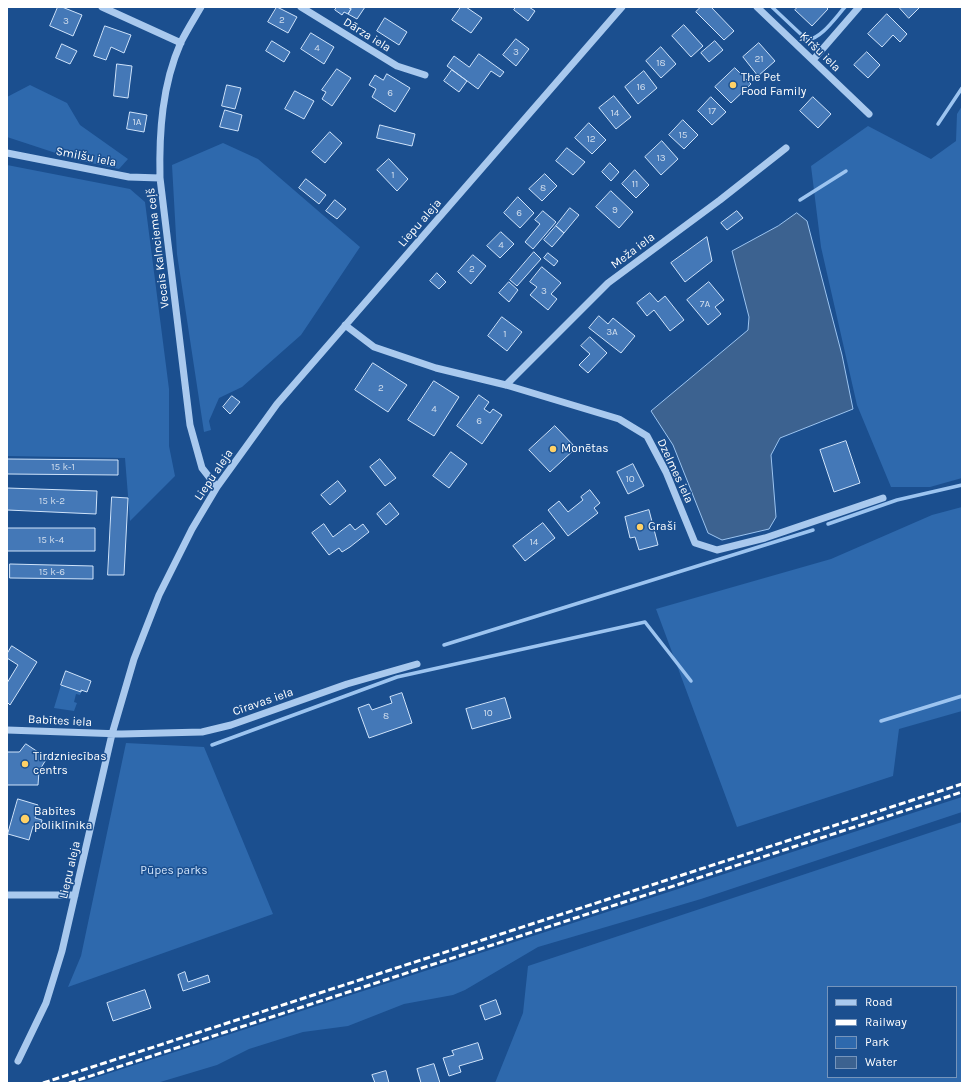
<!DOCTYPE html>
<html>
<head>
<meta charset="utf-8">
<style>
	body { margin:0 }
	#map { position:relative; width:969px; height:1090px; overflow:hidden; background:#1b4f8f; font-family:Karla,sans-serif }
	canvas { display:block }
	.frame { position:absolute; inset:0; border:8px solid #fff; pointer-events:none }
	.legend { position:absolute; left:827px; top:986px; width:130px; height:92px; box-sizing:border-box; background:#1b4f8f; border:1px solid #7695bc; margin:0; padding:5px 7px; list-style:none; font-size:12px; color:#fff }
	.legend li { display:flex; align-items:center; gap:8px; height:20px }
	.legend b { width:20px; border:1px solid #7695bc }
</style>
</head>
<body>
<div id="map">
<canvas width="969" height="1090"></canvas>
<div class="frame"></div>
<ul class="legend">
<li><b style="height:5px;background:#a9c9ee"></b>Road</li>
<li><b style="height:5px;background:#fff"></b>Railway</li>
<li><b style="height:11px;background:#2e69ad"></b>Park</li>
<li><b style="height:11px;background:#3c6290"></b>Water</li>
</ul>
</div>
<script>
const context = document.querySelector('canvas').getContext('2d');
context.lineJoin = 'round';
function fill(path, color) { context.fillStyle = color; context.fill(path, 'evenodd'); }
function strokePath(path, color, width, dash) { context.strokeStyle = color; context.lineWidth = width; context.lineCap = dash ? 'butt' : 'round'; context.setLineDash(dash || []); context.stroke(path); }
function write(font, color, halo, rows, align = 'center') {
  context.font = font + ' Karla,sans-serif'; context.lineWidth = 3; context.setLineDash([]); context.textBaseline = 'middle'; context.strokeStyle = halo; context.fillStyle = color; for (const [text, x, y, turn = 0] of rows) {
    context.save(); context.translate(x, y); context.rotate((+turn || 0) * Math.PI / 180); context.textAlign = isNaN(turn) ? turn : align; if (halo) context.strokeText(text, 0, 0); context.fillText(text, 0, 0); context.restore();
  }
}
fill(new Path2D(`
	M30 85 67 103 80 125 128 159 119 169 77 160 7 137V97Z
	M962 106V478L930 487H891L857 405 821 247 811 166 868 126 931 159 956 141 957 114Z
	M223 143 258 159 360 247 301 335 242 387 219 398 209 421 211 430 204 432 177 254 172 165Z
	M7 165 130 189 145 202 169 389V446L175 476 130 521 125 458 7 456Z
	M962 507V711L899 729 893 776 737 827 656 609 831 559 932 515Z
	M61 685 81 692 80 695 76 694 74 702 77 703 74 711 54 708Z
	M126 743 204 747 273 914 68 987 81 956Z
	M962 797V812L701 899 538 947 465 990 453 995 404 1004 348 1026 303 1032 249 1049 217 1065 157 1083H79Z
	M962 822V1083H495L523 1013 528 966ZM828 987H956V1077H828Z`), '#2e69ad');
const water = new Path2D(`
	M797 213 807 221 842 355 853 409 780 438 771 455 776 517 769 529 722 540 708 533 673 445 651 411 748 330 749 317 732 251 778 226Z`);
fill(water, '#3c6290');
strokePath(water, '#9cc4f0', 1);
strokePath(new Path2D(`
	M772 7 807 40C822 38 835 18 845 7
	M938 124 962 88
	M800 200 846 171
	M828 524 897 500 962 485
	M444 645 813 530
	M881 721 962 696
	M212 745 397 677 645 622 691 681`), '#9cc4f0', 3.5);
const building = new Path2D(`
	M58 7H62L82 15 73 36 50 26Z
	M277 7 297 17 288 33 268 22Z
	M337 7H348L351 9 348 14 344 12 342 15 335 10Z
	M348 7H365L357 19 348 14 351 9Z
	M461 7H466L482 18 471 33 452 20Z
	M516 7H529L535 11 528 21 514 10Z
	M701 7H711L734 31 724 40 696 12Z
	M798 7H826L828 9 812 26 795 10Z
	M899 7H920L909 18Z
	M887 14 907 34 900 42 893 35 882 47 868 34Z
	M385 18 407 32 399 45 377 31Z
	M684 25 703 46 691 57 672 36Z
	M105 26 131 35 124 53 111 47 106 60 94 56Z
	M311 33 334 47 324 64 301 49Z
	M516 39 529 49 516 66 503 55Z
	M272 41 290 52 284 62 266 51Z
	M715 41 723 50 709 62 701 53Z
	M759 43 775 61 758 76 743 57Z
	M62 44 77 51 70 64 56 58Z
	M661 47 676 64 661 78 646 61Z
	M867 52 880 65 868 78 854 65Z
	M479 54 504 72 500 77 491 71 478 89 447 66 454 56 469 67Z
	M117 64 132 66 128 98 114 96Z
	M735 68 751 84 731 103 715 87Z
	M337 69 351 78 332 106 322 99 326 92 322 90Z
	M452 70 467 81 459 92 444 81Z
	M644 71 657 88 638 104 625 87Z
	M387 74 410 88 395 112 372 97 376 89 369 85 375 75 383 80Z
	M227 85 241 88 235 109 222 106Z
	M295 91 314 101 304 119 285 109Z
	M614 96 631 117 616 129 599 108Z
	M711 97 726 112 712 125 698 111Z
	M813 97 831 114 818 128 800 111Z
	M225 110 242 115 238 131 220 127Z
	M130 112 147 115 144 132 127 129Z
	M683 120 698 135 684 149 669 135Z
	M589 123 606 140 592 154 575 138Z
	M380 125 415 134 412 146 377 138Z
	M330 132 342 143 325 163 312 152Z
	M662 141 678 159 661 175 645 157Z
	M567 148 585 162 573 175 556 161Z
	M389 159 408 179 397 191 377 170Z
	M610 163 619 172 611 181 602 172Z
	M635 170 649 185 636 198 622 184Z
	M545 174 557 186 542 201 529 189Z
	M306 179 326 195 319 204 299 188Z
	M611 191 633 212 619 228 596 207Z
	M518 197 534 213 520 228 504 213Z
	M335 200 346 209 337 219 326 211Z
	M570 208 579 215 564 233 556 226Z
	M543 211 556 222 533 249 525 242 540 224 535 220Z
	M737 211 743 218 727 230 721 223Z
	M556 226 564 233 552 247 544 240Z
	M501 232 514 244 500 258 487 246Z
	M707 237 712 261 685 282 671 263Z
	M534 252 541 259 517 286 510 280Z
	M548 253 558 261 554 266 544 258Z
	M473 255 486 266 471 284 458 272Z
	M542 267 561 283 551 294 557 299 548 310 530 295 537 287 530 282Z
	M437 273 446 282 439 289 430 281Z
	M509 282 518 290 509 302 499 293Z
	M709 282 724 300 715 307 721 314 708 325 687 300Z
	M650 293 658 302 665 296 684 320 670 331 654 310 647 316 637 303Z
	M599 316 608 324 613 318 635 336 621 353 589 328Z
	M502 317 522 332 507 351 488 336Z
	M590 337 607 353 588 373 579 365 590 354 581 346Z
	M373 363 407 385 388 412 355 390Z
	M434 381 459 397 434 436 408 420Z
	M479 395 489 402 484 409 490 413 493 409 502 415 482 444 457 426Z
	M232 396 240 402 230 414 223 407Z
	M555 426 576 448 550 472 529 450Z
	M846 441 860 483 834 492 820 450Z
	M451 452 467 464 449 488 433 476Z
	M7 459 118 460V475L7 474Z
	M380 459 396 478 385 486 370 467Z
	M633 464 644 486 628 494 617 472Z
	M338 481 346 491 330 505 321 495Z
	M7 488 97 491 96 514 7 510Z
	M590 490 600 503 594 508 598 513 568 536 548 510 559 501 568 512 583 500 581 497Z
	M112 497 128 498 124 575H108Z
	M390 503 399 514 386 525 377 514Z
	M649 510 658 545 639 550 635 537 630 538 625 517Z
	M543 523 555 538 525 561 513 546Z
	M324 524 333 537 350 524 355 530 363 524 369 532 350 547 342 552 339 548 329 555 312 533Z
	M7 528H95V551H7Z
	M10 564 93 566V579L10 578Z
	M12 646 37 662 10 705 7 702V683L18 665 7 658V654Z
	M66 671 91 681 87 692 81 690V692L61 685Z
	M402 693 412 723 369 738 358 708 369 704 372 710 392 703 390 697Z
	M505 698 511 718 472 729 466 709Z
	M26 744 47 758 39 771 38 785H7V752H19Z
	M18 799 38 805 35 818 42 820 40 828 33 826 29 840 8 834Z
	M185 972 188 982 208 975 210 982 183 991 178 975Z
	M145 990 151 1008 113 1021 107 1003Z
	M496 1000 501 1014 485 1020 480 1006Z
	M478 1043 483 1059 459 1066 461 1072 449 1076 443 1058 454 1055 452 1051Z
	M434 1064 440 1083H421L417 1069Z
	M386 1071 389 1083H375L372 1075Z`);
fill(building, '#4478b7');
strokePath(building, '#cfe3fa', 1);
strokePath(new Path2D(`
	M102 7 181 43
	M201 7C194 19 187 30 181 42 162 85 159 132 160 178L190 425 202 468 217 487
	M301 7 397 66 425 75
	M757 7 869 114
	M813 60 859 7
	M7 153 129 177 160 178
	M345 325 374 347 436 368 506 385 619 419 647 436 666 472 695 543 717 550 765 538 883 498
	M506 385 608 283 720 200 786 148
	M7 730 122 734 202 732 231 725 347 684 417 664
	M7 895H75
	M18 1061 46 1003 62 951 112 734 134 659 159 595 192 529 217 487 277 404 622 7`), '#a9c9ee', 7);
strokePath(new Path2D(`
	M43 1083 962 784
	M69 1083 962 792`), '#fff', 3, [7, 3]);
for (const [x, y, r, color] of [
	[733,85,4,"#ffd166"],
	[553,449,4,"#ffd166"],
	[640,527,4,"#ffd166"],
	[25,764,4,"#ffd166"],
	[25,819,5,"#ffd166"]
]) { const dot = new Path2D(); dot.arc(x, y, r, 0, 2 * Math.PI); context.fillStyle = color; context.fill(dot); strokePath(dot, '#1b4f8f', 1.5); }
write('10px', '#d0dded', null, [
	["2",282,20],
	["3",66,21],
	["4",317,48],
	["3",516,52],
	["21",759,59],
	["18",661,63],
	["16",641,87],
	["6",390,93],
	["17",712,111],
	["14",615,113],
	["1A",137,122],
	["15",683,135],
	["12",591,139],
	["13",661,158],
	["1",393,175],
	["11",635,184],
	["8",543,188],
	["9",615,210],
	["6",519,213],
	["4",501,245],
	["2",472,269],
	["3",544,291],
	["7A",705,304],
	["3A",612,332],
	["1",505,334],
	["2",381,388],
	["4",434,409],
	["6",479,421],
	["15 k-1",63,467],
	["10",630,479],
	["15 k-2",52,501],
	["15 k-4",51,540],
	["14",534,542],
	["15 k-6",52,572],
	["10",488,713],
	["8",386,716]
]);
write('12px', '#fff', '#1b4f8f', [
	["Dārza iela",367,35,32],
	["Ķiršu iela",820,52,44],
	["Smilšu iela",86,157,11],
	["Liepu aleja",420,223,-49],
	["Vecais Kalnciema ceļš",158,248,-97],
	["Meža iela",633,251,-37],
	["Dzelmes iela",675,471,65],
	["Liepu aleja",214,475,-56],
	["Cīravas iela",263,702,-19],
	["Babītes iela",60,721,3],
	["Liepu aleja",70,870,-77]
]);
write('12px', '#fff', '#1b4f8f', [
	["The Pet",741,78],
	["Food Family",741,92],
	["Monētas",561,449],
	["Graši",648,527],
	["Tirdzniecības",33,757],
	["centrs",33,771],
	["Babītes",34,812],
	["poliklīnika",34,826]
], 'left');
write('12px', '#cfe3fa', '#1b4f8f', [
	["Pūpes parks",174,871]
]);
</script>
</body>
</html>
